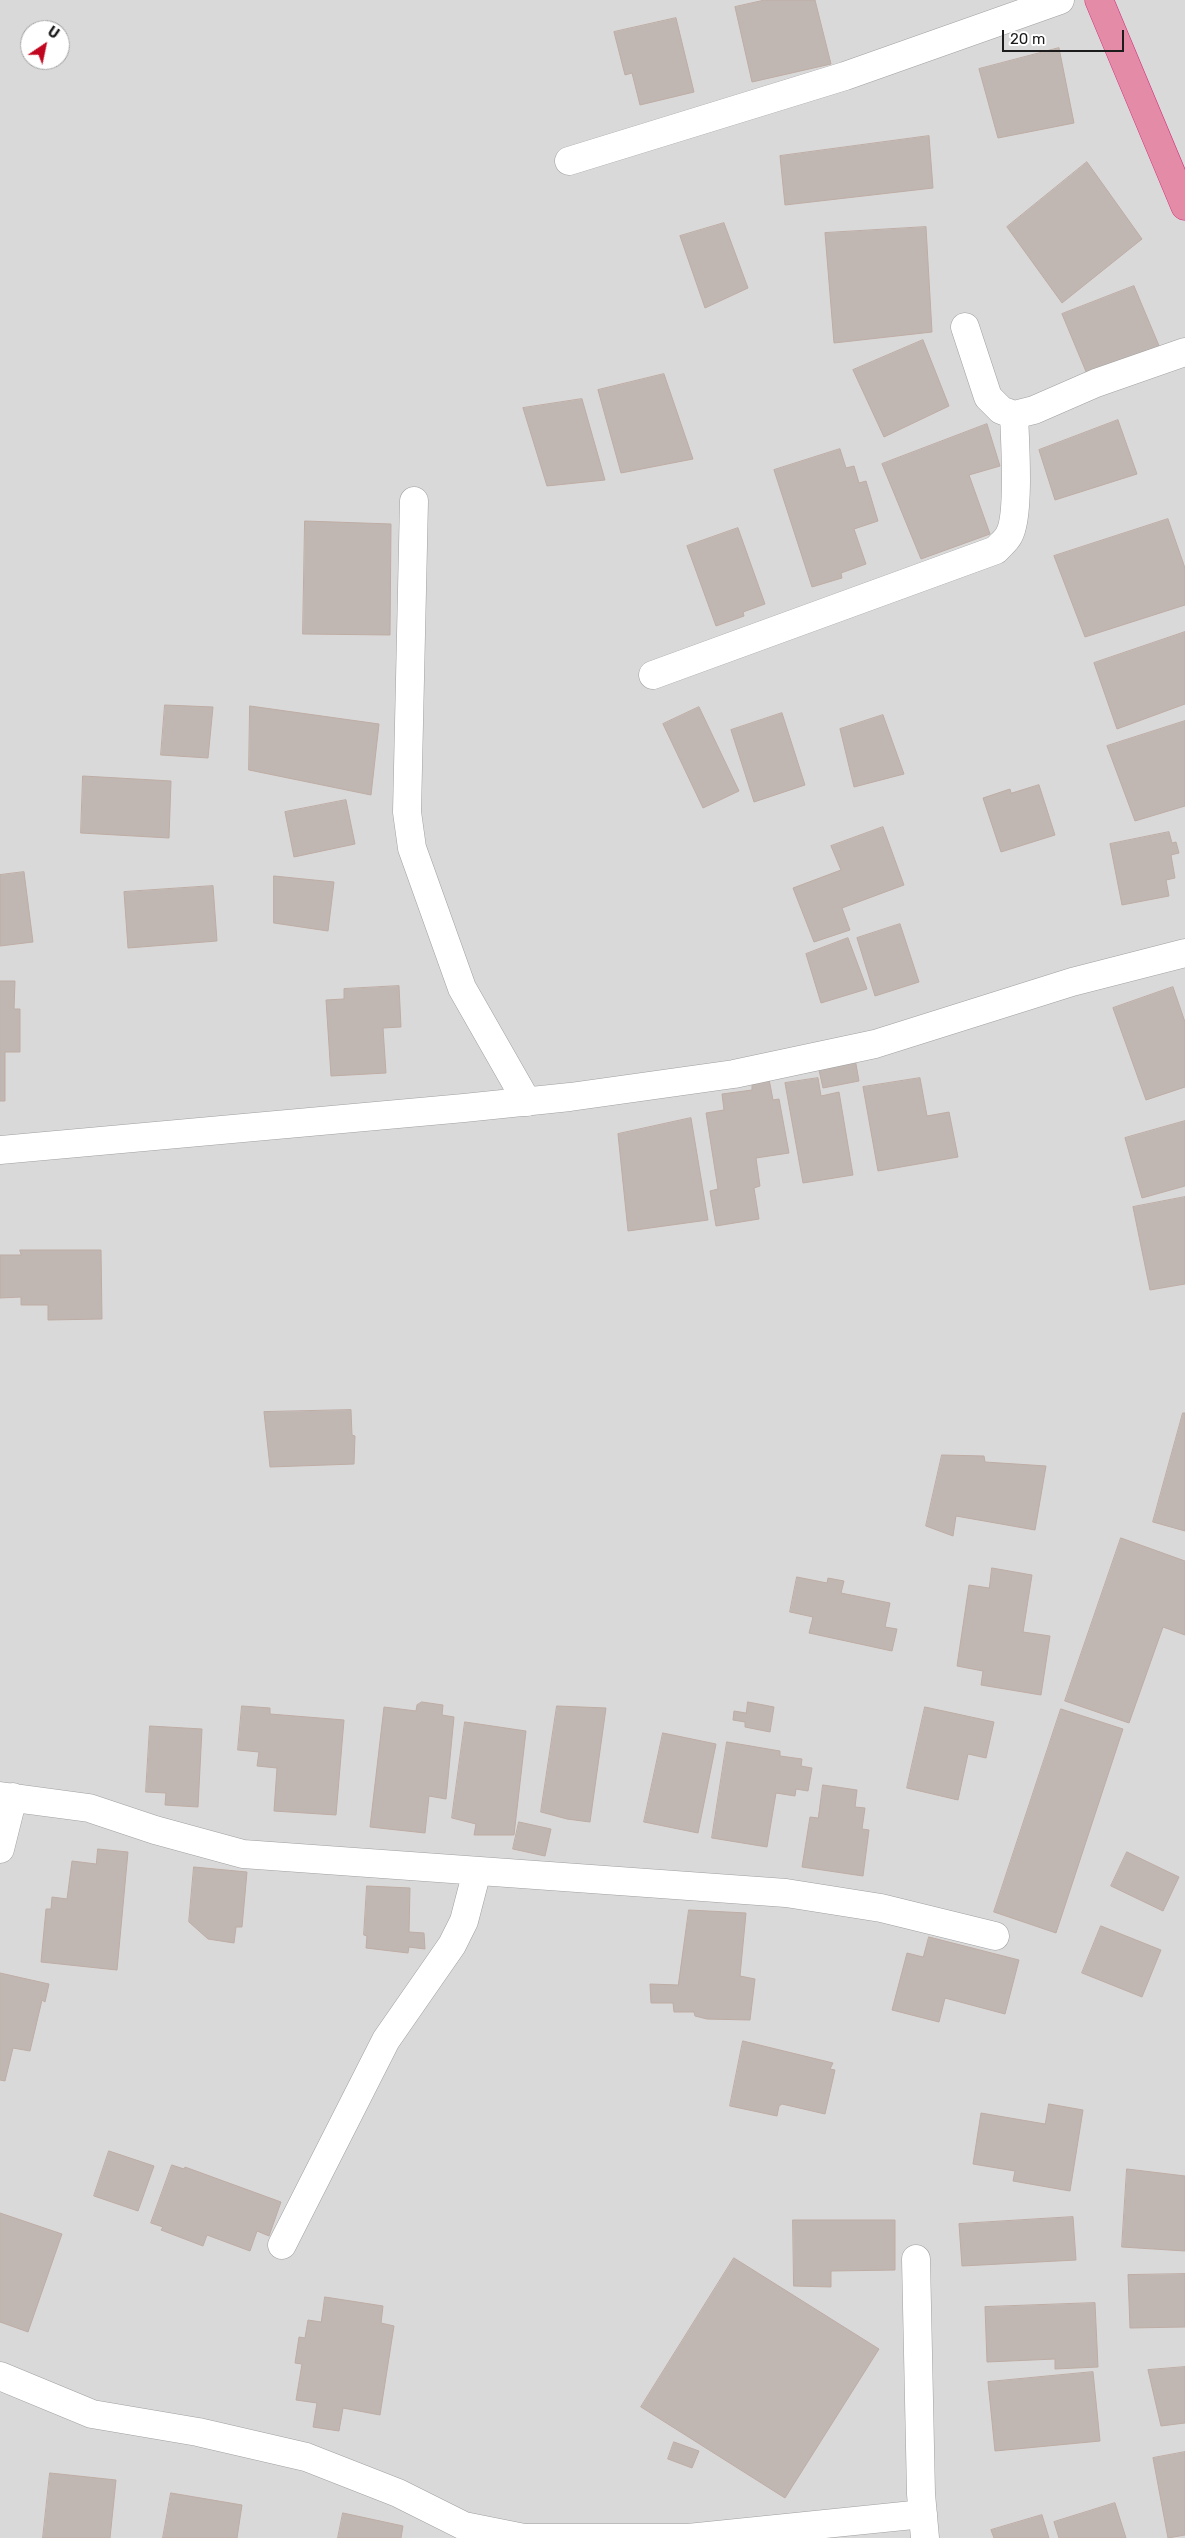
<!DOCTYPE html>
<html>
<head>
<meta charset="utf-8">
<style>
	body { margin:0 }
	#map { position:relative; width:1185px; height:2538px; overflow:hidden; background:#ede8e2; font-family:Rubik,sans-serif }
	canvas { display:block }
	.north { position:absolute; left:20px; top:20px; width:50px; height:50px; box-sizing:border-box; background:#fff; border:1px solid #a4a4a4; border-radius:50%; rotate:34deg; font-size:14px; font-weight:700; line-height:20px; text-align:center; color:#1c1c1c }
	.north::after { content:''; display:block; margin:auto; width:18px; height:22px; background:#c1071f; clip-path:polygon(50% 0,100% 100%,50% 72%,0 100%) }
	.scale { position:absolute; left:1002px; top:30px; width:122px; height:22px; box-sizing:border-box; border:2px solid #1c1c1c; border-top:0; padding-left:6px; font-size:15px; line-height:18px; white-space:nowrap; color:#1c1c1c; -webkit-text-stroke:4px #fff; paint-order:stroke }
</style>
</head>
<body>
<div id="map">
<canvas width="1185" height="2538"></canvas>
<div class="north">U</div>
<div class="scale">20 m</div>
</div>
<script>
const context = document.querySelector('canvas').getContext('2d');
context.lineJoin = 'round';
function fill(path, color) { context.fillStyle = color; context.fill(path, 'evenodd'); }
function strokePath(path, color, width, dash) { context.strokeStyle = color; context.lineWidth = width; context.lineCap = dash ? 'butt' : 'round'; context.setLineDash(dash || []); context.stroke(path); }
fill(new Path2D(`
	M0 0H1185V2538H0ZM30 30H60V60H30Z`), '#dad9d9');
const building = new Path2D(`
	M765 0H815L831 64 752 82 735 7Z
	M676 18 694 92 640 105 632 73 625 75 614 32Z
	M1059 48 1074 123 998 138 979 69Z
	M929 136 933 188 785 205 780 156Z
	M1087 162 1142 239 1062 303 1007 227Z
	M724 223 748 288 705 308 680 236Z
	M926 227 932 332 834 343 825 233Z
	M1134 286 1160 348 1087 374 1062 314Z
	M923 340 949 406 884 437 853 370Z
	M664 374 693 459 621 473 598 390Z
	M582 399 605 480 547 486 523 408Z
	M1118 420 1137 474 1055 500 1039 450Z
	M987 424 1000 466 969 475 990 534 921 559 882 464Z
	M840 449 846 468 854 466 859 483 866 481 878 521 854 529 866 564 841 573 842 578 812 587 774 470Z
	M1168 519 1185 568V605L1085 637 1054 556Z
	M305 521 391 524 390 635 303 634Z
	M738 528 765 604 743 612 744 616 716 626 687 546Z
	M1185 632V704L1117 729 1094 663Z
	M165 705 213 707 208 758 161 755Z
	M250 706 379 724 371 795 249 770Z
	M699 707 739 791 703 808 663 724Z
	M782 713 805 785 754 802 731 730Z
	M883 715 904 774 854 787 840 729Z
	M1185 721V806L1135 821 1107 746Z
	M83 776 171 781 169 838 81 833Z
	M1039 785 1055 835 1001 852 983 798 1010 789 1011 793Z
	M346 800 355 844 294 857 285 812Z
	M883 827 904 885 842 908 850 930 814 942 793 888 841 870 831 846Z
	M1169 832 1172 843 1176 842 1179 853 1171 855 1175 878 1166 880 1169 896 1122 905 1110 844Z
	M24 872 33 942 0 946V875Z
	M274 876 334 882 328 931 274 923Z
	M213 886 217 941 128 948 124 892Z
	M900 924 919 982 875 996 857 938Z
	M848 938 867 989 821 1003 806 954Z
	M0 981H15L14 1009H20V1052H5V1101H0Z
	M399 986 401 1027 383 1028 386 1073 331 1076 326 1000 344 999V989Z
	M1173 987 1185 1022V1087L1146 1100 1113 1008Z
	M854 1053 859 1081 823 1088 817 1061Z
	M818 1078 821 1096 839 1092 853 1175 803 1183 785 1083Z
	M920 1078 927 1116 949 1112 958 1157 878 1171 863 1087Z
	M769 1079 773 1100 779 1099 789 1153 756 1158 760 1186 754 1188 759 1219 716 1226 710 1191 718 1189 706 1113 724 1110 722 1094 752 1090V1082Z
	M691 1118 708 1220 628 1231 618 1134Z
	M1185 1121V1186L1142 1198 1125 1138Z
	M1185 1197V1284L1150 1290 1133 1207Z
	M20 1250H101L102 1319 48 1320V1305H21V1297L0 1298V1255H21Z
	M351 1410 352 1435 355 1436 354 1464 270 1467 264 1412Z
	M1183 1413H1185V1531L1153 1522Z
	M942 1455 984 1456 985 1462 1046 1466 1035 1530 956 1516 953 1536 926 1526Z
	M1121 1538 1185 1561V1635L1163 1627 1129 1723 1065 1701Z
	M992 1568 1032 1575 1023 1632 1050 1636 1041 1695 981 1685 983 1671 957 1666 969 1585 989 1588Z
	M797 1577 827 1583 828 1578 844 1581 841 1593 890 1603 885 1627 897 1629 892 1651 809 1633 813 1617 790 1612Z
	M422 1702 443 1705 442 1715 454 1717 446 1799 429 1796 425 1833 370 1827 384 1707 416 1711 417 1705Z
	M748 1702 774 1707 770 1732 745 1727V1722L733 1720 734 1711 746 1713Z
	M242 1706 270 1708V1714L344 1720 336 1815 274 1811 277 1768 257 1766 259 1752 238 1750Z
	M557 1706 606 1708 590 1822 567 1819 541 1812Z
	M925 1707 994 1722 986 1758 968 1754 958 1800 907 1788Z
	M1061 1709 1123 1729 1056 1933 994 1912Z
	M465 1722 526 1731 514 1835H474L476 1824 452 1818Z
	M150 1726 202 1729 198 1807 165 1805 166 1793 146 1792Z
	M663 1733 716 1744 698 1833 644 1822Z
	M727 1742 780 1751V1756L802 1759 801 1766 812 1768 808 1791 796 1789 795 1796 776 1793 767 1847 712 1838Z
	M823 1785 857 1790 855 1807 865 1808 862 1829 869 1830 863 1876 802 1867 810 1817 818 1818Z
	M519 1822 551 1829 545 1856 513 1849Z
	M98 1849 128 1852 117 1970 41 1962 46 1909H51L52 1897 67 1899 72 1861 96 1864Z
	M1127 1852 1179 1877 1163 1911 1111 1886Z
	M194 1867 247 1872 242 1927H236L234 1943 208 1939 189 1922Z
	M367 1886 410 1888 409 1932 424 1933 425 1949 409 1947 408 1953 366 1948 367 1936 364 1935Z
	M689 1910 746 1913 740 1976 755 1979 750 2020 707 2019 695 2016 694 2012H674L673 2003H651L650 1984 678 1985Z
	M1101 1926 1161 1950 1142 1997 1082 1973Z
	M929 1937 1019 1960 1005 2014 945 1998 939 2022 892 2010 907 1953 923 1957Z
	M0 1973 49 1984 45 2002 42 2000 30 2051 13 2048 5 2081 0 2080Z
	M743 2041 833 2063 830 2069 835 2070 825 2114 782 2104 779 2106 777 2116 730 2106Z
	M1049 2104 1083 2110 1070 2191 1013 2181 1015 2171 973 2164 981 2113 1045 2124Z
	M109 2151 154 2166 138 2211 94 2196Z
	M172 2165 184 2169 185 2167 281 2202 269 2236 257 2231 250 2251 207 2235 203 2246 161 2230 163 2227 151 2223Z
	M1127 2169 1185 2176V2251L1122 2247Z
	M0 2213 62 2234 28 2332 0 2322Z
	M1073 2217 1076 2260 962 2266 959 2224Z
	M793 2220H895V2270L831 2271V2287L794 2286Z
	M734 2258 879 2349 785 2498 641 2407Z
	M1185 2274V2327L1130 2328 1128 2275Z
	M325 2297 383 2306 381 2323 394 2326 380 2415 343 2408 339 2431 313 2427 317 2403 296 2400 302 2364 295 2363 299 2337 305 2338 308 2320 321 2322Z
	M1095 2303 1098 2367 1055 2369V2359L987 2362 985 2307Z
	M1185 2367V2423L1161 2426 1148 2370Z
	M1093 2372 1100 2441 995 2451 988 2382Z
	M674 2442 699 2451 692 2468 668 2459Z
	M1185 2452V2535L1168 2538 1153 2458Z
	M50 2473 116 2480 110 2538H43Z
	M171 2493 242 2505 237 2538H163Z
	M1115 2503 1126 2538H1059L1054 2522Z
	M343 2513 403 2526 401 2538H338Z
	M1042 2515 1049 2538H994L991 2530Z`);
fill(building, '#c1b7b2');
strokePath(building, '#beada5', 1);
const minor = new Path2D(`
	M569 161 845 76 1060 0
	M965 327 988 397 1001 410 1014 415 1034 410 1096 383 1185 352
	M414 501 407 812 412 848 462 988 527 1102
	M653 675 996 550C1000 545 1006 541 1009 535 1020 516 1015 440 1014 415
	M0 1150 464 1108 570 1097 734 1074 875 1044 1072 982 1185 953
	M0 1796 89 1808 155 1830 243 1854 786 1893 881 1908 995 1936
	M0 1849 13 1797
	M282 2245 386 2040 452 1945 464 1921 477 1871
	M916 2259 921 2494 925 2538
	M0 2376 92 2414 198 2432 306 2457 398 2493 464 2526 524 2538H688L923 2514`);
const highway = new Path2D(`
	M1099 0 1185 206`);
strokePath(minor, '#a0a0a0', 29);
strokePath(highway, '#d02a78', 29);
strokePath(minor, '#fff', 28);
strokePath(highway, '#e38ba7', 28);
</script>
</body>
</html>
